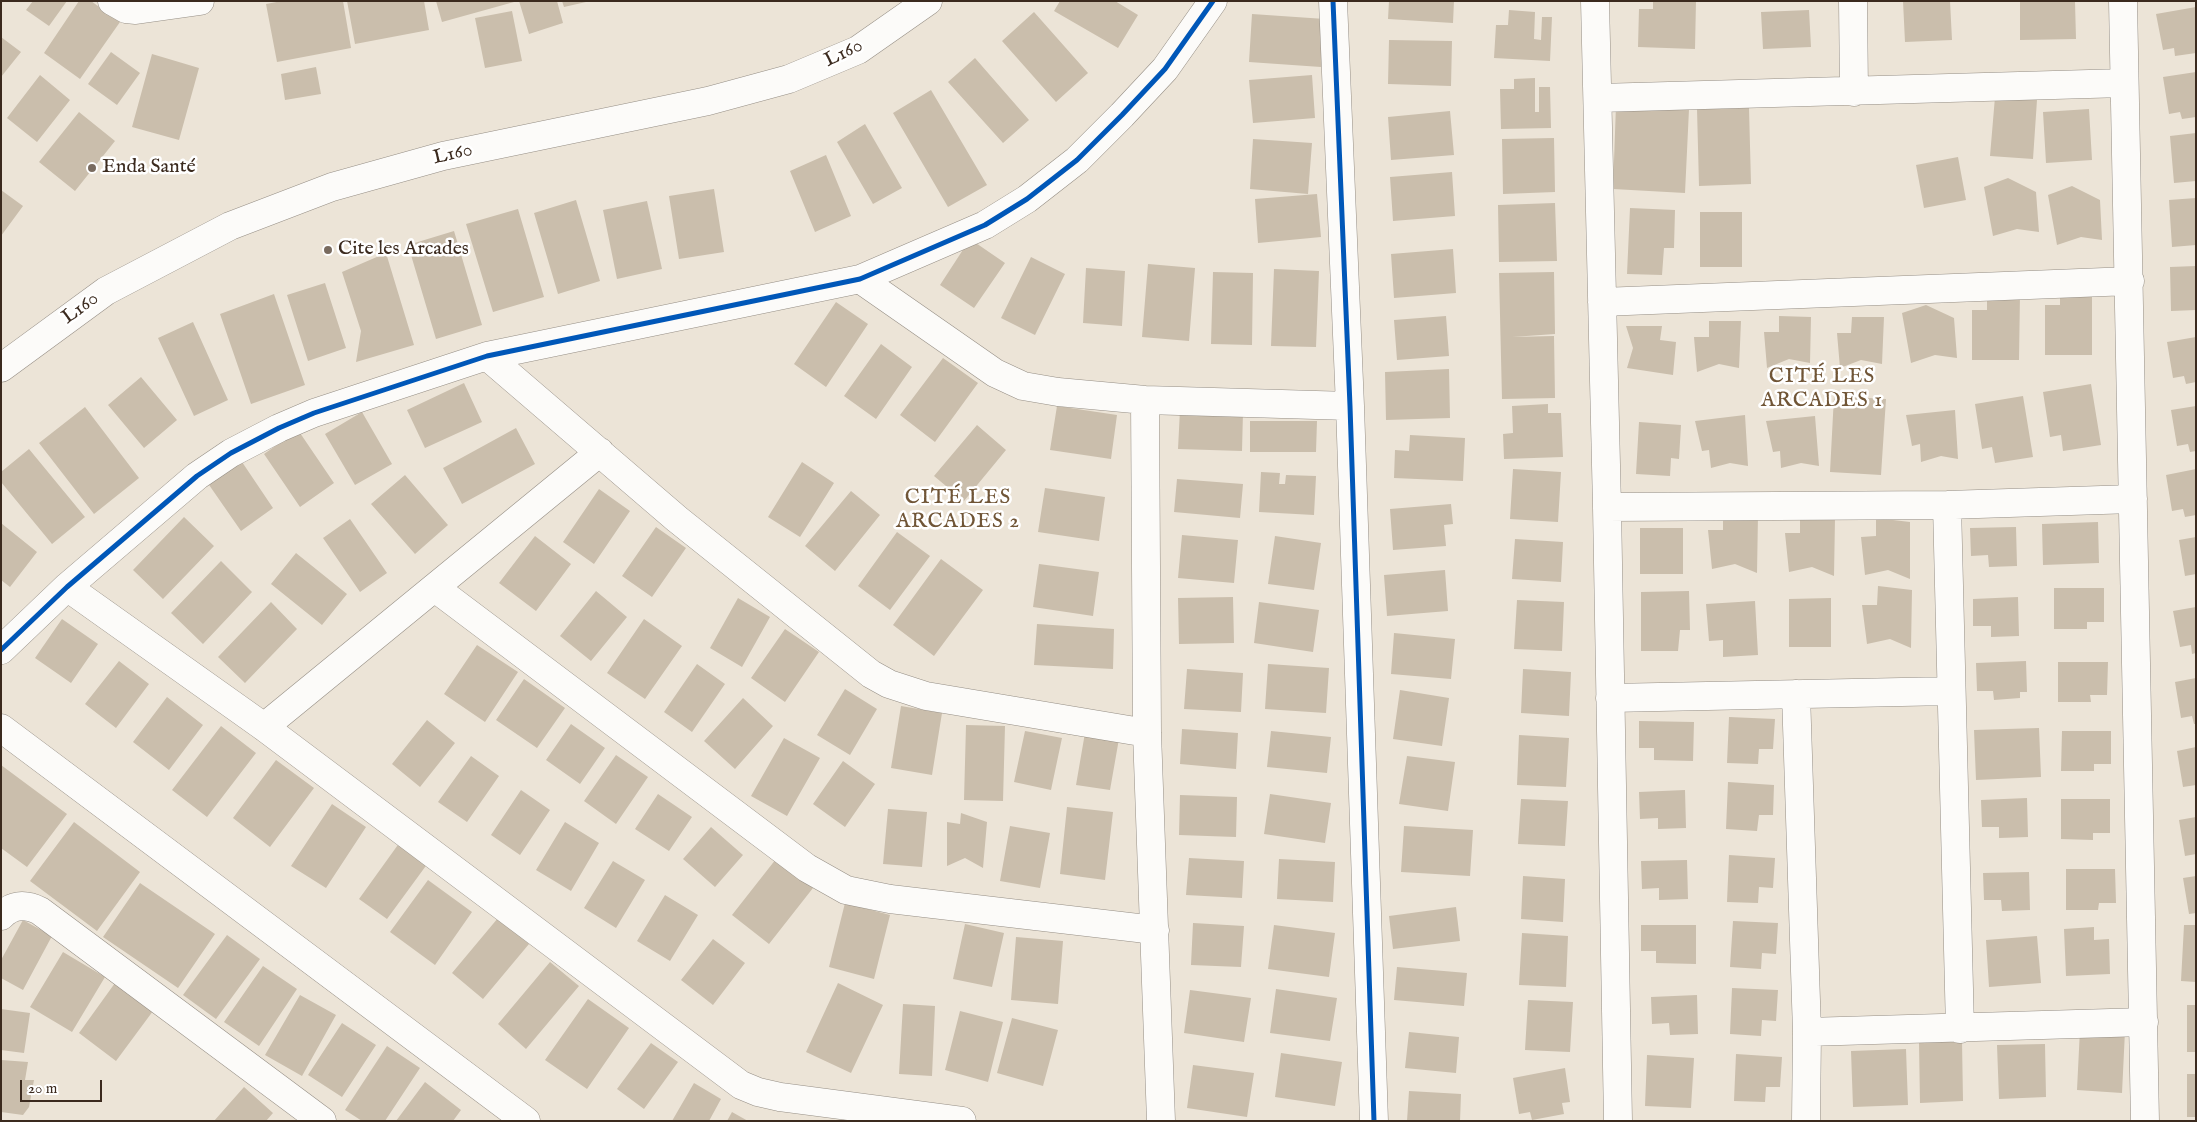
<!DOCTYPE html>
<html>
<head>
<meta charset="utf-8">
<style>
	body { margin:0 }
	#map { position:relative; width:2197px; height:1122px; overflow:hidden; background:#ece4d7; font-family:"IM FELL English",serif }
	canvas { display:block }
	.frame { position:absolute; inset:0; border:2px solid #3b2a1e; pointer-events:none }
	.scale { position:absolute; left:20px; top:1080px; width:82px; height:22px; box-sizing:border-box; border:2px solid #3b2a1e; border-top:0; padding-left:6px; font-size:15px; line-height:18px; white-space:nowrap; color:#3b2a1e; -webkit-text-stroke:4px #fff; paint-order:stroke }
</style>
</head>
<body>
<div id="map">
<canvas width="2197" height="1122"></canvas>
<div class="frame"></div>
<div class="scale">20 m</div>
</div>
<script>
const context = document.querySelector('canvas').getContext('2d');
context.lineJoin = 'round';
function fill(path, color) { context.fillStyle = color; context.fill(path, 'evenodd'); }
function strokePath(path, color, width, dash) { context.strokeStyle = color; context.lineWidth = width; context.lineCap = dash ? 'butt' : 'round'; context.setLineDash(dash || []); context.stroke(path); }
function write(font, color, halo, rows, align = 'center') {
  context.font = font + ' "IM FELL English",serif'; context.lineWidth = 5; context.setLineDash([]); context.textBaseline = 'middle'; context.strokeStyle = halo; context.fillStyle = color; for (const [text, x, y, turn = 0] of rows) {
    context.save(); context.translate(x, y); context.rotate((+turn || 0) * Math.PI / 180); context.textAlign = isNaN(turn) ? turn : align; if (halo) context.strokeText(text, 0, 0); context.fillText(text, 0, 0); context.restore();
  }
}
fill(new Path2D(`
	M33 1H67L49 26 26 10Z
	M79 1H91L120 22 80 79 44 53Z
	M282 1H343L351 48 277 62 266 4Z
	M347 1H424L429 30 355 44Z
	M436 1H514V2L442 22Z
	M519 1H557L563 23 529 34Z
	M562 1H586V2L564 7Z
	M1060 1H1115L1138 15 1118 48 1054 11Z
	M1389 1H1454L1453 23 1388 19Z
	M1653 1H1696L1695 49 1638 47 1639 9H1653Z
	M1903 1H1950L1952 40 1905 42Z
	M2020 1 2075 2 2076 39 2020 40Z
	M2196 7V53L2175 56 2174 48 2163 50 2156 14Z
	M1509 10 1535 12 1534 39 1541 40 1542 17H1552L1550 61 1494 58 1496 25H1508Z
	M1809 10 1811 47 1763 49 1761 12Z
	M512 11 522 61 485 68 475 18Z
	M1034 12 1088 73 1056 102 1002 41Z
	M1252 14 1325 19 1321 67 1249 62Z
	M1 37 21 52 1 77Z
	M1389 40 1452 41 1451 86 1388 84Z
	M111 52 140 73 117 105 88 84Z
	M152 54 199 68 179 140 132 127Z
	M975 58 1029 120 1003 143 948 82Z
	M316 67 321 94 285 100 281 74Z
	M2196 72V117L2182 119 2180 112 2169 114 2163 77Z
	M40 75 70 100 37 142 7 118Z
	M1312 75 1315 118 1253 123 1249 80Z
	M1535 78V112H1539V87H1550L1551 128 1501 129 1500 89H1514V79Z
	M931 90 987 185 948 207 893 113Z
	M1995 97 2037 100 2033 159 1990 156Z
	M1616 105 1689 109 1685 193 1613 189Z
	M1749 108 1751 184 1699 186 1697 109Z
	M2089 109 2092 160 2046 163 2043 112Z
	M1450 111 1454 155 1391 160 1388 117Z
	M79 112 115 141 75 191 39 162Z
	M865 124 902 188 873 204 837 142Z
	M2196 133V181L2174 183 2170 136Z
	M1554 138 1555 192 1503 194 1502 139Z
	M1253 139 1312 143 1308 194 1250 189Z
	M826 155 851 216 815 232 790 171Z
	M1958 157 1966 200 1924 208 1916 165Z
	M1452 172 1455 216 1393 221 1390 177Z
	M2008 178 2036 192 2039 232 2017 229 1993 236 1984 187Z
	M2072 186 2100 200 2102 240 2081 237 2057 245 2048 195Z
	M714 189 724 252 679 259 669 196Z
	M1 190 23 206 1 236Z
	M1317 194 1321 237 1258 243 1255 199Z
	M2196 198V245L2172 247 2169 200Z
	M576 200 600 281 558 294 534 213Z
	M647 201 662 269 617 279 603 210Z
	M1555 203 1557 261 1499 262 1498 205Z
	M1630 208 1675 210 1674 248H1664L1662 275 1627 274Z
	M518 209 544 297 493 312 466 224Z
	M1700 212H1742V267H1700Z
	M454 231 482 325 436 339 408 245Z
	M970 239 1005 263 974 308 940 285Z
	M1453 249 1456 293 1394 298 1391 254Z
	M386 253 414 345 356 362 361 331 342 272Z
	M1031 257 1065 274 1035 335 1001 318Z
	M1148 264 1195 268 1189 341 1142 337Z
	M2196 266V310L2171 311 2170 267Z
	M1086 268 1125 271 1122 326 1083 323Z
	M1274 269 1319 271 1316 347 1271 346Z
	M1213 272 1253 273 1252 345 1211 344Z
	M1554 272 1555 334 1512 337 1554 336 1555 398 1502 399 1499 273Z
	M325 283 346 348 308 361 287 295Z
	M2060 289H2092V355H2045V305H2060Z
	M274 294 305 385 251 404 220 314Z
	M1987 294H2020L2019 360H1972V310H1987Z
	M836 302 868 324 826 387 794 364Z
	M1926 305 1954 318 1957 358 1935 355 1911 363 1902 313Z
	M1446 316 1449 356 1397 360 1394 320Z
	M1779 316 1811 317 1810 363 1789 359 1767 368 1764 332H1779Z
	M1852 317H1884L1882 364 1861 360 1840 368 1837 333H1851Z
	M1709 321H1741L1739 368 1719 364 1697 372 1694 337H1709Z
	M193 322 228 400 194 416 158 338Z
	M1626 326H1662L1660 340 1676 342 1673 375 1627 368 1633 348Z
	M2196 337V382L2186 384 2184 376 2173 378 2167 342Z
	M881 344 912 367 876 419 844 396Z
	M943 358 978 383 935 442 900 415Z
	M1449 369 1450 418 1386 420 1385 372Z
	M141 377 177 420 144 448 108 405Z
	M464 383 482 422 425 448 407 410Z
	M2091 384 2101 445 2063 451 2061 435 2050 437 2043 392Z
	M1834 396 1886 399 1881 475 1830 472Z
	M2023 396 2033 457 1995 463 1992 447 1982 449 1975 404Z
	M1548 404V413H1561L1563 457 1504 459 1503 434 1513 433 1512 406Z
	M1057 406 1117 415 1111 459 1050 450Z
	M2196 406V451L2190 452 2188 444 2177 446 2171 410Z
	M85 407 139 478 94 514 39 443Z
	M1180 410 1243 412 1242 451 1178 449Z
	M1955 410 1958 459 1941 456 1921 462 1920 444 1912 446 1906 415Z
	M362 412 392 464 355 485 325 434Z
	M1745 415 1748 466 1730 463 1711 468 1709 450 1702 451 1695 421Z
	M1815 416 1819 466 1801 463 1781 468 1780 451 1773 452 1766 421Z
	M1250 421H1317L1316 452H1250Z
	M1639 422 1681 425 1679 459 1671 458 1670 476 1636 474Z
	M977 425 1006 450 964 501 934 476Z
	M516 428 535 464 462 504 443 468Z
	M298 430 334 483 300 507 264 454Z
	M1410 435 1465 438 1463 481 1394 478 1395 450 1409 451Z
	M29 449 85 517 52 544 1 482V472Z
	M240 459 273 508 241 531 207 482Z
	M802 462 834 483 800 537 768 517Z
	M1513 469 1561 472 1558 522 1510 519Z
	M2196 469V515L2185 517 2183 509 2172 511 2166 475Z
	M1261 472 1280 473 1279 484H1285L1286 475 1316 476 1314 515 1259 512Z
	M405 475 448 525 415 554 371 504Z
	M1177 479 1243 484 1240 518 1174 512Z
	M1045 488 1105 497 1099 541 1038 532Z
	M599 489 630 511 594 564 563 542Z
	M851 491 880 515 835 571 805 546Z
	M1451 504 1453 524 1444 525 1446 546 1393 550 1390 509Z
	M1723 511 1758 515 1757 573 1735 564 1712 569 1708 530H1723Z
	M1800 514 1835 518 1834 576 1812 567 1789 572 1785 533H1800Z
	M184 517 214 546 163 599 133 570Z
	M1876 518 1910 522V579L1888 570 1865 575 1861 537 1876 536Z
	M350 519 387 573 360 592 323 538Z
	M2098 522 2099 563 2043 565 2042 524Z
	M1 523 37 552 10 587 1 580Z
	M656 527 686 548 652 597 622 576Z
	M2016 527 2017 566 1989 567 1988 555 1971 556 1970 528Z
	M1640 528H1683V574H1640Z
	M897 532 930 556 890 610 858 586Z
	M1182 535 1238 540 1234 583 1178 578Z
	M535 536 571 564 536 611 499 583Z
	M1275 536 1321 543 1314 590 1268 584Z
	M2196 537V574L2185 576 2179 540Z
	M1515 539 1563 542 1561 582 1512 579Z
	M296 553 347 594 322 625 271 584Z
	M941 559 983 590 934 656 893 625Z
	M221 561 252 592 203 644 171 613Z
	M1039 564 1099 572 1093 616 1033 607Z
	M1445 570 1448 611 1387 616 1384 575Z
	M1878 586 1912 590 1911 648 1890 639 1867 644 1862 605H1877Z
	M2054 588H2104V622H2087V629H2054Z
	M596 591 627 617 591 661 560 636Z
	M1689 591 1690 630H1680L1678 651H1641V592Z
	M1233 597 1234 643 1179 644 1178 598Z
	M2018 597 2019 636 1991 637V626H1973V599Z
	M738 598 770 617 742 667 710 648Z
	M1831 598V647H1789V599Z
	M1517 600 1564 602 1562 651 1514 649Z
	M1755 601 1758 655 1723 657V640L1709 641 1706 604Z
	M271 602 297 629 245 683 218 657Z
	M1259 602 1319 610 1313 652 1254 643Z
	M2196 607V653L2192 654 2191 645 2180 647 2173 611Z
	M62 619 98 644 71 683 35 658Z
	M644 619 682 646 645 699 607 673Z
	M1037 624 1114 629 1113 669 1034 665Z
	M785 629 819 652 785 702 751 678Z
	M1394 633 1455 639 1451 679 1391 674Z
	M477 645 518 672 485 722 444 694Z
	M119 661 149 684 116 728 85 704Z
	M2026 661 2027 692H2020V698L1994 700 1993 691H1977L1976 663Z
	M2058 662H2108L2107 695H2090L2091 702H2058Z
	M697 664 725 684 692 732 664 712Z
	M1268 664 1329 668 1326 713 1265 709Z
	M1187 669 1243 673 1241 712 1184 709Z
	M1523 669 1571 672 1569 716 1521 713Z
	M2196 678V724H2194L2192 716 2181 718 2175 682Z
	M524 679 565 708 537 748 496 720Z
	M845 689 877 709 850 755 817 735Z
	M1400 690 1449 698 1442 746 1393 739Z
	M167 697 203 725 169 770 133 742Z
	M743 698 773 726 735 769 704 741Z
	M901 706 942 713 932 775 891 768Z
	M1729 717 1775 719 1773 749H1759L1758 764 1727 763Z
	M427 720 455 743 420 787 392 764Z
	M1639 721 1694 722 1693 761 1654 760V748H1639Z
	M571 724 605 748 580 784 546 760Z
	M966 725 1005 726 1003 801 964 800Z
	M221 726 256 753 207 817 172 790Z
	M1086 727 1120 733 1110 790 1076 785Z
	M2039 728 2041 777 1976 780 1974 730Z
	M1182 729 1238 733 1236 769 1180 764Z
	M1025 731 1062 738 1051 790 1014 782Z
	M1271 731 1331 737 1327 773 1267 767Z
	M2062 731H2111V764H2094V771H2061Z
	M1519 735 1569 738 1566 787 1517 785Z
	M784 738 820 758 787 816 751 796Z
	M2196 747V785L2183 787 2177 751Z
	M616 755 648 777 616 824 584 801Z
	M471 756 499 776 467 822 438 802Z
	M1407 756 1455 762 1448 811 1399 804Z
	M276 760 314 788 270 847 233 818Z
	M843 761 875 784 845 827 813 804Z
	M1 765 67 814 27 867 1 848Z
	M1728 782 1774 785 1773 815H1759L1757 831 1726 829Z
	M521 790 550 810 520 855 491 835Z
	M1685 790 1686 828 1658 829V818L1640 819 1639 792Z
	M658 794 692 817 669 851 635 829Z
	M1270 794 1331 803 1325 843 1264 834Z
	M1180 795 1237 797 1236 837 1179 835Z
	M2027 798 2028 837 1999 838V827H1982L1981 800Z
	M1521 799 1568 801 1565 846 1518 844Z
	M2061 799H2110V833H2093V840L2061 839Z
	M332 804 366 827 326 888 291 866Z
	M1067 807 1113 812 1105 880 1060 874Z
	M888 809 927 812 922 867 883 864Z
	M961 813 987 822 983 868 965 858 947 866V822L960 824Z
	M2196 817V854L2185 856 2179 820Z
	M74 822 140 872 97 931 30 881Z
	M565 822 599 843 571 891 536 870Z
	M1010 826 1050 833 1040 888 1000 881Z
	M1404 826 1473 830 1470 876 1401 872Z
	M711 827 743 855 715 887 683 859Z
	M400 842 428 863 387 919 359 899Z
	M1729 855 1775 858 1773 888 1759 887 1758 903 1727 902Z
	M1189 858 1244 861 1242 898 1186 895Z
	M776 859 813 888 769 944 732 915Z
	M1279 859 1335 862 1333 902 1277 899Z
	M1687 860 1688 899 1659 900V888L1642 889 1641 861Z
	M613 861 645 880 616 928 584 908Z
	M2066 869H2115L2116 903H2099L2098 910H2066Z
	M2029 872 2030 910 2002 911 2001 900H1984L1983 873Z
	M1523 876 1565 879 1563 922 1521 919Z
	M2196 876V913L2189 914 2183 878Z
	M428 880 472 912 435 965 390 932Z
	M140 883 215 934 178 988 103 937Z
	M665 895 698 915 670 961 637 941Z
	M845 903 890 915 874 979 829 967Z
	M1456 907 1460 941 1393 949 1389 916Z
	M498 918 529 944 483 999 452 973Z
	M23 920 52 936 23 990 1 978V960Z
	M1733 921 1778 923 1776 954 1762 953 1761 969 1730 967Z
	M1193 923 1244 926 1241 967 1191 965Z
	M965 924 1004 933 992 987 953 979Z
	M1274 925 1335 933 1329 977 1268 969Z
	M1641 925H1696V964L1656 963V951H1641Z
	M2184 925H2196V982L2181 981Z
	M2094 927V940L2109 939 2110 974 2066 976 2064 929Z
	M1522 933 1568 936 1566 987 1519 985Z
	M227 935 260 959 216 1019 183 995Z
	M2037 936 2041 983 1989 987 1986 940Z
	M1016 937 1063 941 1058 1004 1011 1000Z
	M713 939 745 963 713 1005 681 980Z
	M63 952 105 977 72 1032 30 1007Z
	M550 962 579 986 526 1049 498 1024Z
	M263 966 297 989 259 1046 224 1022Z
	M1397 967 1467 973 1464 1006 1394 1000Z
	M115 983 153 1011 116 1061 79 1033Z
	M838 983 883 1005 851 1073 806 1052Z
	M1732 988 1778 990 1776 1021 1762 1020 1761 1036 1730 1034Z
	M1276 989 1337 998 1330 1041 1270 1033Z
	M1190 990 1251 998 1244 1042 1184 1033Z
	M300 995 336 1015 302 1076 265 1055Z
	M1697 995 1698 1034 1670 1035 1669 1023 1652 1024 1651 997Z
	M588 999 629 1028 587 1089 545 1060Z
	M1528 1000 1573 1002 1570 1052 1525 1050Z
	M903 1004 935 1006 932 1076 899 1074Z
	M2187 1005H2196V1052H2187Z
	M1 1009 30 1013 24 1053 1 1050Z
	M960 1011 1003 1022 988 1082 945 1070Z
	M1012 1018 1058 1030 1043 1086 997 1073Z
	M342 1023 376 1045 342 1097 308 1075Z
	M2080 1029 2125 1031 2122 1093 2077 1090Z
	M1409 1032 1459 1037 1456 1073 1405 1068Z
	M1962 1041 1963 1101 1920 1103 1919 1043Z
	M651 1043 678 1062 644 1109 617 1089Z
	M2045 1044 2046 1097 1999 1099 1997 1045Z
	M387 1046 420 1068 385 1121H362L345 1110Z
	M1906 1049 1908 1105 1853 1107 1851 1051Z
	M1281 1053 1342 1062 1335 1106 1275 1097Z
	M1736 1054 1782 1057 1780 1087H1766L1765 1102 1734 1101Z
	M1647 1055 1694 1058 1691 1108 1645 1106Z
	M1 1060 28 1062 25 1080H34L29 1107 23 1115 1 1112Z
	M1193 1065 1254 1073 1247 1117 1187 1108Z
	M1565 1068 1570 1102 1562 1103 1564 1114 1532 1120 1530 1112 1519 1114 1513 1078Z
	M2187 1074H2196V1117H2187Z
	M425 1082 461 1110 453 1121H396Z
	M694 1083 721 1099 709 1121H672Z
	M244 1087 273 1113 266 1121H214Z
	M1409 1091 1461 1094 1460 1121H1407Z
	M732 1112 748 1121H727Z`), '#cabeac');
const minor = new Path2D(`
	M112 1 126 9 136 10 200 1
	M1333 1 1350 406 1374 1121
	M1595 1 1607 507 1618 1121
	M1853 1 1854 92
	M2123 1 2145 1121
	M1599 98 2124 83
	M860 279 995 373 1023 386 1058 392 1145 400 1350 406
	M1602 302 2130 281
	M487 356 677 519 871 674 889 684 926 696 1147 733
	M1145 400 1147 733 1161 1121
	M1947 505 1960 1029
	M1607 507 1947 505 2133 499
	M67 587 264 727 741 1085 758 1092 780 1097 962 1121
	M435 588 807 868 846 890 890 899 1155 930
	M1 650 67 587 197 476 231 453 279 428 314 413 487 356 860 279 985 225 1027 199 1077 160 1122 115 1165 69 1213 1
	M1796 694 1807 1032 1806 1121
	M1610 698 1950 691
	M264 727 600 452
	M1 728 526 1121
	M1 916C13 904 26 904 40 911L322 1121
	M1807 1032 2144 1022`);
const tertiary = new Path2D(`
	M1 368 106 291 230 226 332 187 443 156 708 101 789 79 858 50 928 1`);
strokePath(minor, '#958e85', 29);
strokePath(tertiary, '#958e85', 29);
strokePath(minor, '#fcfbf9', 28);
strokePath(tertiary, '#fcfbf9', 28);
strokePath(new Path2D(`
	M1333 1 1350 406 1374 1121
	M1 650 67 587 197 476 231 453 279 428 314 413 487 356 860 279 985 225 1027 199 1077 160 1122 115 1165 69 1213 1`), '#0057b8', 5);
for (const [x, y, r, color] of [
	[92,168,5,"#796b5f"],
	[328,250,5,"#796b5f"]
]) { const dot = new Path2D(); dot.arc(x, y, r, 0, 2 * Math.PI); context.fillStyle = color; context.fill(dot); strokePath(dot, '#fff', 2); }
write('20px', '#3b2a1e', '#fff', [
	["L160",844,54,-26],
	["L160",453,155,-13],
	["L160",81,309,-36]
]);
write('20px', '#3b2a1e', '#fff', [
	["Enda Santé",102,168],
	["Cite les Arcades",338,250]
], 'left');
context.letterSpacing = '1px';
write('21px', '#705536', '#fff', [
	["CITÉ LES",1822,378],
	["ARCADES 1",1822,402],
	["CITÉ LES",958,499],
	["ARCADES 2",958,523]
]);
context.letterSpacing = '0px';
</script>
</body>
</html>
